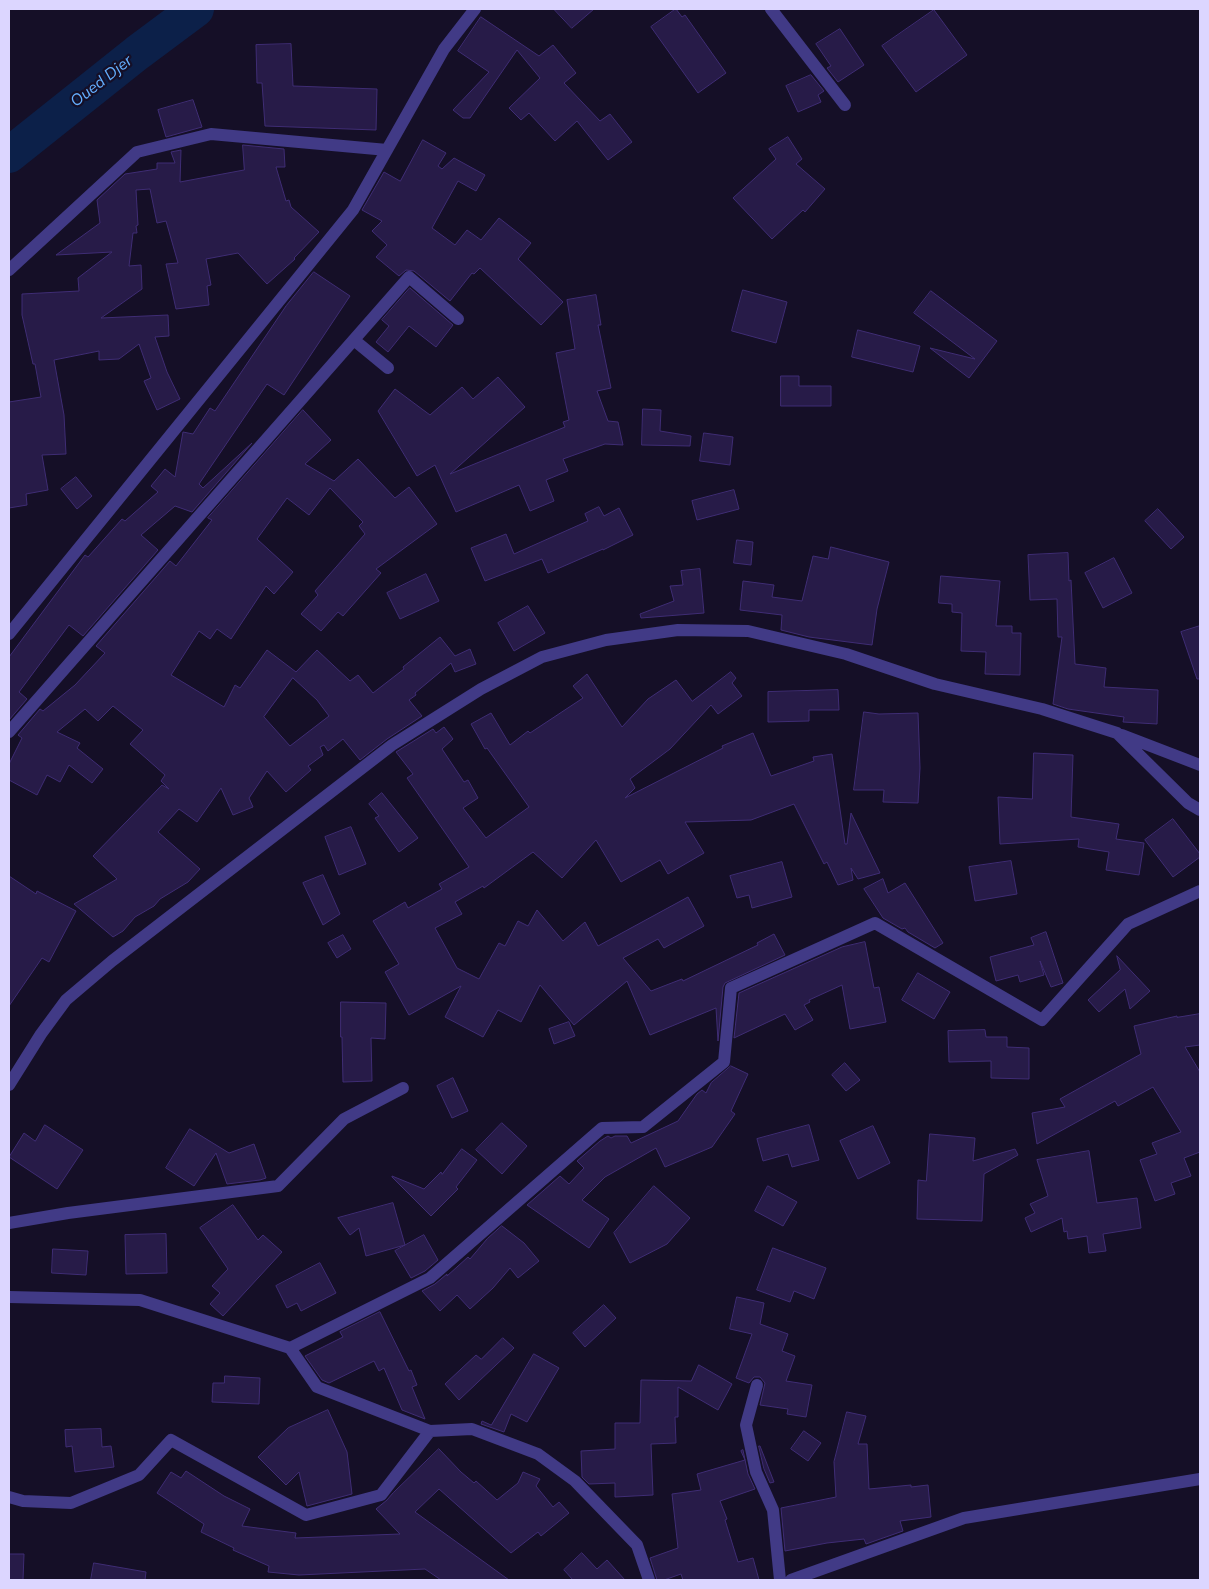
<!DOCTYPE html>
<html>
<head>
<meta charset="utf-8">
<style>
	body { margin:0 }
	#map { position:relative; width:1209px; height:1589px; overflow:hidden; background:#150f27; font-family:"Nunito Sans",sans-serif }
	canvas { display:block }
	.frame { position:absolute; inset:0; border:10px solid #dcd6ff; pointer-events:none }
</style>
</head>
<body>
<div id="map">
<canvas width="1209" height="1589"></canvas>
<div class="frame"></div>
</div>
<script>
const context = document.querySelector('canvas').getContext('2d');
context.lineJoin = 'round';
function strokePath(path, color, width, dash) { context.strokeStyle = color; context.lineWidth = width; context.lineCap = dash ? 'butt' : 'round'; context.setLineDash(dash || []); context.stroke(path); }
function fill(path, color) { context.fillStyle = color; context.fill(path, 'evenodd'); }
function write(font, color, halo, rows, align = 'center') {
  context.font = font + ' "Nunito Sans",sans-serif'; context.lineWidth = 4.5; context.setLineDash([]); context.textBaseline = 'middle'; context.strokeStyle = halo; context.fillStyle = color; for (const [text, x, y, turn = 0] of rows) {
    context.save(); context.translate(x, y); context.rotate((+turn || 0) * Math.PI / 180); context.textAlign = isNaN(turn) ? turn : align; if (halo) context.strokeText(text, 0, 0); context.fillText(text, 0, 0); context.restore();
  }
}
strokePath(new Path2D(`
	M9 155 137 53 196 9`), '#0c2049', 36);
const building = new Path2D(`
	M554 9H594L572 28Z
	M676 9 682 17 685 15 726 73 698 93 651 27Z
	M934 10 967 55 916 92 882 46Z
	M481 17 539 56 553 45 576 73 564 83 600 121 610 114 632 142 608 160 577 121 555 141 529 113 521 120 509 108 540 78 517 50 470 118H463L453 110 489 72 458 51Z
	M840 29 864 65 838 82 827 68 831 66 816 44Z
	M291 44 293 86 377 89 376 130 265 126 262 83H257L256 45Z
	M811 75 824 91 818 95 821 102 798 112 786 86Z
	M193 100 202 127 166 137 158 110Z
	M788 137 802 159 796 164 825 189 805 212 803 210 772 239 733 198 776 159 769 149Z
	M423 140 446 153 438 166 442 169 454 158 485 175 476 191 458 181 432 228 455 245 467 230 481 240 499 218 531 243 518 259 563 302 541 325 480 268 474 274 472 273 450 301 414 271 406 270 399 276 376 257 387 245 372 231 382 221 362 210 384 172 400 181Z
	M243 145 284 149 285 167H276L286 201 289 200 291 207 319 232 294 258 295 259 267 284 238 253 206 259 211 285 207 286 209 305 176 309 166 264 178 263 166 221 157 223 150 189 136 190 138 225 136 226 137 233H133L129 266 141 265 142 289 101 318 168 315 169 336 155 337 167 372 180 399 157 410 144 381 151 378 139 344 119 359 99 360V351L54 360 64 415 66 454 42 455 48 490 26 494 27 505 9 508V402L41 397 35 364H33L22 315V294L79 291 78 278 112 252 56 255 100 223 97 200 125 174 157 169V163H175L171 152 181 150 180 182 244 170Z
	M314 272 350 296 284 395 267 384 199 484 203 488 252 443 192 512 175 506 141 535 158 550 83 636 69 625 19 692 27 699 9 720V657L85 555 88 557 122 519 125 521 158 492 151 486 165 469 175 477 183 432 193 434 210 408 215 411 286 306Z
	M410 288 453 325 436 347 409 326 388 352 376 342 389 326 382 320Z
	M743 290 787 302 776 343 732 331Z
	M931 291 997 341 969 378 930 348 975 359 914 313Z
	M596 295 601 325H598L611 388 597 391 608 421 618 422 623 445 605 444 563 459 568 471 546 480 554 501 530 511 519 485 456 512 435 465 417 476 378 411 395 389 430 415 462 387 473 399 498 377 525 407 450 474 565 427 563 422 569 420 556 353 575 349 567 300Z
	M858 330 920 346 913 372 852 357Z
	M781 376H799V386H831V406H781Z
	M643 409 661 410 660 431 691 436 690 446 642 445Z
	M303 410 331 440 305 464 334 481 358 459 395 498 409 487 437 524 376 569 381 573 343 616 338 612 321 631 301 614 318 595 315 591 365 534 359 526 363 522 330 488 309 515 287 498 257 539 293 572 274 594 266 586 231 639 217 629 210 639 199 631 171 675 224 707 235 685 240 688 267 650 296 672 317 650 350 681 358 675 373 693 404 669 403 667 440 637 455 656 470 649 476 664 455 672 451 663 415 693 416 695 409 700 422 716 387 739 360 760 343 739 328 751 324 745 320 747 323 755 308 766 311 770 286 792 267 771 249 798 253 807 233 815 221 788 197 822 179 809 158 832 200 869 188 882 160 899 154 906 135 917 123 931 113 937 74 904 117 879 93 856 162 785 169 789 161 781 165 775 130 744 143 730 113 706 98 721 85 709 57 732 80 743 77 748 103 769 92 783 69 765 60 782 47 775 37 795 9 780V764L22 738 18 735 40 709 43 711 75 685 105 653 96 646 170 561 176 566 212 520 208 518ZM293 678 317 700 329 716 290 746 264 717Z
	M704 433 733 437 730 465 700 461Z
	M76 477 92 496 77 509 61 489Z
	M734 490 739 509 697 520 692 501Z
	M599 507 604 516 619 508 633 535 603 550V549L548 573 542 559 485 581 471 548 506 534 514 554 588 521 585 514Z
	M1158 509 1184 537 1171 549 1145 521Z
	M737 540 753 542 751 565 734 563Z
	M831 547 889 562 877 609 872 645 809 637 781 630 782 615 740 610 743 581 774 585 772 597 802 601 813 556 828 559Z
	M1068 553 1069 581 1071 580 1075 664 1106 668 1104 687 1158 690 1157 724 1123 722 1124 717 1068 709 1053 704 1062 637H1058L1057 599 1030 600 1028 555Z
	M1114 558 1132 593 1103 608 1085 573Z
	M700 569 704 613 641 618 640 614 674 601 670 586 683 585 681 571Z
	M426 574 439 601 400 619 387 593Z
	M941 576 1000 581 996 626H1012V633H1021L1020 675 985 674 986 652 961 651 962 613 952 612V604L939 603Z
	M528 606 545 633 514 651 498 623Z
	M1200 626V679H1197L1181 632Z
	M731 672 736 678 732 683 742 696 718 714 711 705 670 749 630 779 635 788 625 798 723 748 722 746 753 733 771 776 814 761 813 757 832 754 845 844H847L851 813 880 873 858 879 851 868 853 880 838 885 827 862 824 864 794 804 751 820 685 822 704 853 668 874 660 860 621 882 596 840 562 878 533 852 484 888 483 886 455 902 462 914 435 928 457 968 479 979 499 943 505 946 518 921 528 926 537 910 563 941 585 922 598 946 688 897 704 926 664 948 658 939 623 958 651 991 682 979 683 981 758 945 757 943 774 934 785 955 725 983 723 987 718 1041 716 1008 650 1035 627 981 574 1025 540 985 521 1022 498 1010 483 1037 445 1017 461 986 409 1015 385 972 399 964 373 921 405 902 408 908 442 889 439 884 469 867 407 778 413 774 396 752 433 729 436 733 444 727 453 739 442 749 464 782 468 780 478 798 463 808 486 838 529 807 487 748 485 749 471 724 491 713 510 745 528 731 530 733 583 698 573 686 587 674 622 727 648 699 676 680 692 701Z
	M838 690 839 710H809V721L768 722V692Z
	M864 712 879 714 918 713 920 768 918 803 883 802 884 790H854Z
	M1034 753 1073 755 1071 817 1119 824 1116 839 1144 843 1139 875 1106 870 1109 852 1078 847 1079 839 1000 844 998 797 1032 799Z
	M382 793 418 838 399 852 375 818 379 816 369 804Z
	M1173 819 1200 854V857L1173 877 1145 840Z
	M351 827 366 864 339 875 325 837Z
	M1011 861 1017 894 975 901 969 867Z
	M782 862 792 897 752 908 749 895 737 898 730 876Z
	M323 875 340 914 323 925 303 883Z
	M9 876 36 894 37 891 76 911 49 962 42 958 9 1006Z
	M883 879 888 893 905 883 943 943 935 948 908 932 905 928 902 929 883 918 864 889Z
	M1046 932 1063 983 1051 987 1040 961 1044 975 1020 982 1018 975 996 981 990 957 1034 945 1031 938Z
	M343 935 351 949 337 958 328 943Z
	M865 942 874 988 879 987 886 1022 850 1029 842 985 809 1000 810 1002 804 1005 813 1020 795 1030 785 1014 734 1038 739 993 842 947Z
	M1117 956 1150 991 1130 1009 1125 989 1099 1012 1088 1000 1120 970Z
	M918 973 950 992 934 1019 902 1000Z
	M341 1002 386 1003 385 1039 371 1038 372 1081 343 1082 342 1037H341Z
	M1200 1014V1045L1185 1047 1200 1072V1152L1184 1158 1191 1176 1171 1183 1175 1194 1155 1201 1140 1160 1157 1154 1152 1143 1181 1132 1153 1087 1118 1106 1115 1101 1037 1144 1032 1113 1065 1107 1060 1099 1141 1054 1134 1026 1177 1016V1017Z
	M569 1022 575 1036 554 1044 549 1029Z
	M985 1030 986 1037H1007V1047L1029 1048V1079L991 1078V1061L949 1062 948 1031Z
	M845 1063 860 1080 846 1091 832 1075Z
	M731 1066 748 1074 731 1111 735 1114 712 1147 665 1167 656 1148 605 1177 582 1200 609 1219 589 1248 527 1205 560 1176 569 1184 584 1168 577 1161 600 1141 608 1136 611 1138 615 1136H627L631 1143 678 1121 697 1094 702 1090 706 1093 711 1083Z
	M453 1078 468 1111 452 1118 437 1086Z
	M502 1123 527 1146 502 1174 476 1150Z
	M45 1125 83 1150 57 1189 9 1157 24 1133 35 1141Z
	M809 1125 819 1160 792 1167 788 1154 763 1161 757 1139Z
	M873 1126 890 1163 858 1179 840 1141Z
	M190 1129 229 1153 254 1144 266 1178 260 1180 227 1184 216 1153 194 1186 166 1168Z
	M930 1134 975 1138 973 1161 1015 1149 1018 1155 984 1174 982 1221 917 1219 918 1180 926 1181Z
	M462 1149 477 1160 456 1187 458 1189 431 1216 392 1177V1176L424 1189 441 1172 442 1174Z
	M1089 1151 1097 1203 1137 1198 1141 1228 1103 1234 1106 1251 1089 1253 1087 1236 1068 1239 1067 1231 1064 1232 1062 1218 1031 1232 1025 1218 1035 1213 1030 1204 1048 1196 1037 1160Z
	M654 1186 690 1218 667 1244 630 1263 614 1233Z
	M768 1186 797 1202 783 1226 755 1211Z
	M393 1203 405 1245 366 1256 359 1228 350 1235 338 1218Z
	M233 1205 258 1240 263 1235 282 1252 223 1316 210 1304 220 1293 212 1286 228 1269 200 1228Z
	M502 1226 524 1243 539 1261 518 1278 510 1268 493 1288 470 1309 457 1295 440 1311 422 1291 435 1284 447 1274V1276L468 1257 470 1259 487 1239Z
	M166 1234 167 1273 126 1274 125 1235Z
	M424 1235 438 1260 425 1271 411 1278 395 1251Z
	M773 1248 826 1268 814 1299 794 1291 790 1302 757 1290Z
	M53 1249 88 1251 86 1275 52 1273Z
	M320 1263 336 1293 301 1311 297 1303 287 1308 276 1286Z
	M737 1297 764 1303 760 1324 788 1334 782 1351 795 1356 786 1381 812 1385 806 1417 787 1414 788 1409 760 1405 765 1383 760 1377H754L749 1383 736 1378 752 1334 730 1329Z
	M604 1305 616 1318 585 1347 573 1333Z
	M380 1312 409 1371 411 1370 417 1385 412 1387 425 1419 402 1410 384 1368 379 1371 374 1361 329 1383 322 1380 305 1356 343 1337 340 1332Z
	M503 1338 514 1348 459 1400 445 1384 476 1355 481 1359Z
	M534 1354 559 1368 527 1422 511 1414 504 1432 481 1424 482 1421 491 1425Z
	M699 1365 732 1384 718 1410 678 1387V1417H675L676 1443 651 1444 653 1495 615 1497V1483L589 1484 582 1477 581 1451 615 1449V1423H640L641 1380 691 1381Z
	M225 1376 260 1378 259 1404 212 1402 213 1383H224Z
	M328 1410 347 1452 352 1494 307 1506 299 1472 286 1485 258 1457 288 1428Z
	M847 1412 866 1416 858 1444H867L869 1489 911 1485V1487L928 1485 931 1517 900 1521 903 1531 866 1544 864 1539 827 1543 785 1551 781 1508 836 1497 834 1462Z
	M101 1429 102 1447 111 1446 114 1467 75 1472 72 1446 66 1447 65 1430Z
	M804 1431 821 1443 808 1461 791 1449Z
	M759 1446H760L774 1482 770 1483 764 1469Z
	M439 1449 461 1472 474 1483 476 1481 497 1500 518 1483 523 1472 540 1479 536 1486 553 1507 559 1502 569 1513 541 1536 538 1532 511 1553 439 1489 415 1512 509 1580H441L425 1569 299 1575 268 1572 269 1566 233 1550 234 1548 201 1532 204 1524 157 1493 171 1472 181 1478 186 1471 224 1496 250 1509 242 1526 296 1533 295 1538 400 1534 376 1509 387 1500 393 1493Z
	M743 1450 748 1474 755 1489 720 1501 727 1519 725 1520 738 1562 753 1558 759 1580H683L681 1574 664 1580H657L650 1558 678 1548 672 1494 701 1490 697 1474 745 1460 741 1451Z
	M582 1553 597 1569 607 1560 625 1580H573L564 1570Z
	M9 1554H24L23 1580H9Z
	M94 1563 146 1572 145 1580H91Z`);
fill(building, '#271b48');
strokePath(building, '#3f2d74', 1);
strokePath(new Path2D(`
	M771 9 845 105
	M9 270 137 152 211 134 387 150
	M354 340 388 368
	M9 634 353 210 444 49 475 9
	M9 732 409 277 458 319
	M1122 735 1200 765
	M9 1085 41 1034 66 1000 112 961 392 745 481 689 542 657 606 640 678 630 748 631 846 654 935 684 1042 709 1117 733 1188 803 1200 810
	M9 1223 68 1213 278 1186 344 1119 403 1088
	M9 1297 140 1300 290 1348 430 1278 602 1128 643 1127 724 1062 731 988 875 923 1042 1020 1128 924 1200 891
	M290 1348 317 1387 430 1431 472 1429 538 1454 575 1481 637 1545 649 1580
	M757 1385 746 1425 756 1472 773 1510 780 1580
	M9 1497 23 1501 71 1503 139 1475 171 1440 306 1515 381 1495 430 1431
	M791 1580 964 1518 1200 1479`), '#413a86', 12);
write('italic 16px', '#64afff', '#150f27', [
	["Oued Djer",102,82,-38]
]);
</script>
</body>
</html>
